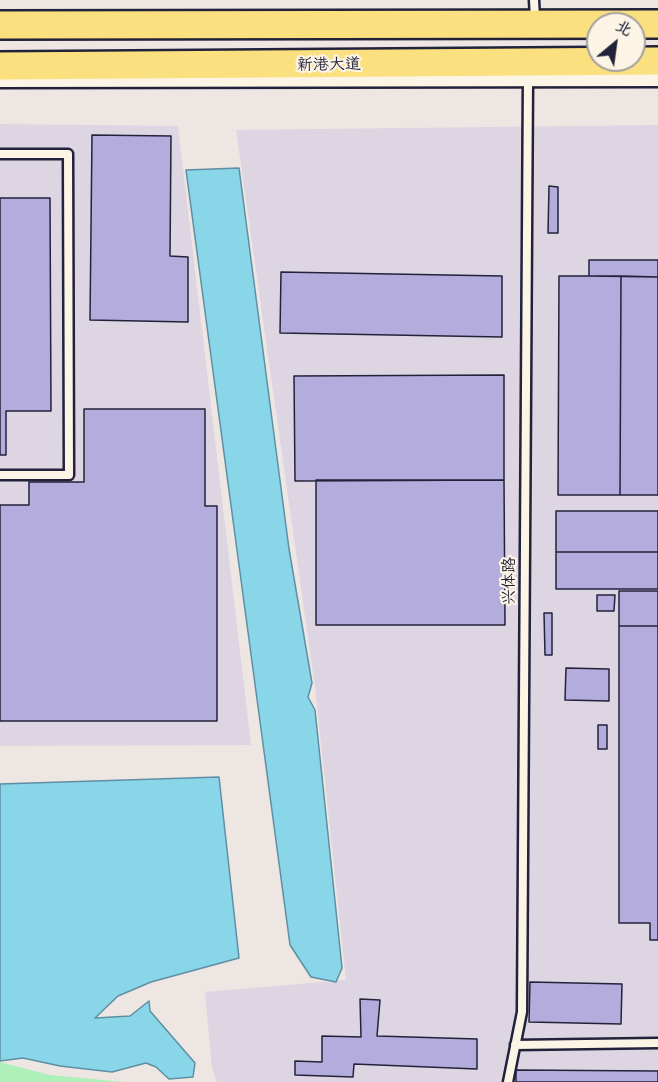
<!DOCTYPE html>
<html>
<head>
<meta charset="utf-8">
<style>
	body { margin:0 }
	#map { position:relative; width:658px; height:1082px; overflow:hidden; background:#eee6e3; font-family:"Shantell Sans","LXGW WenKai TC",sans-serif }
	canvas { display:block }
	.north { position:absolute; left:586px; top:12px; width:60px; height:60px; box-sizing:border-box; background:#fcf5e5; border:2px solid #a5a1a1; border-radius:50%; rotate:29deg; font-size:16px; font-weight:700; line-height:24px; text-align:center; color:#22223b }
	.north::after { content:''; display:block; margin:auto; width:21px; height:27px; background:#22223b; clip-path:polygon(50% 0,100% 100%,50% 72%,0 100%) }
</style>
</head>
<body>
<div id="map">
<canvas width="658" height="1082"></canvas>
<div class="north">北</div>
</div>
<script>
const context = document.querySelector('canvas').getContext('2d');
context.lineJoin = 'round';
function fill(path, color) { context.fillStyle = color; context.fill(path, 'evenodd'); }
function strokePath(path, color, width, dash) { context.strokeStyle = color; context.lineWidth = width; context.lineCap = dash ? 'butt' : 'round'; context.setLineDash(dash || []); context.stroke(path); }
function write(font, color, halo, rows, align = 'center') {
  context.font = font + ' "Shantell Sans","LXGW WenKai TC",sans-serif'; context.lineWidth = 4.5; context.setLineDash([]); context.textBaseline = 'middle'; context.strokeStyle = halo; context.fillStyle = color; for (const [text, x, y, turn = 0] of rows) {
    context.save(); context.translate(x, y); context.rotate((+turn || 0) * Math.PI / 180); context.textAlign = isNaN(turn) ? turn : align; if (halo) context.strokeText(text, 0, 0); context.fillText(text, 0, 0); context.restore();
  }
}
fill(new Path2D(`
	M0 124 178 126 251 745 0 746Z
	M658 125V1082H217L212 1068 205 992 346 980 315 687 236 130Z`), '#ddd5e1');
fill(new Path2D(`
	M0 1062 50 1075 124 1082H0Z`), '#aef0b9');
const water = new Path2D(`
	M239 168 289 549 312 683 308 697 315 710 342 968 336 982 311 977 290 945 186 170Z
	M219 777 239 958 151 982 118 996 95 1018 130 1016 149 1001 150 1011 195 1063 193 1077 169 1079 156 1067 146 1063 112 1072 60 1066 23 1058 0 1061V784Z`);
fill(water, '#89d6e8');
strokePath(water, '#608ea3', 1.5);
const building = new Path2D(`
	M92 135 171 136 170 256 188 257V322L90 320Z
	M549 186 558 187V233H548Z
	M0 198H50L51 411H6V455H0Z
	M589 260H658V277L589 276Z
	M281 272 502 276V337L280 333Z
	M559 276H621L620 495H558Z
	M621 276 658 277V495H620Z
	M504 375V480L295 481 294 376Z
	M84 409H205V506H217V721H0V505H29V482H84Z
	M316 480H504L505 625H316Z
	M556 511H658V552H556Z
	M556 552H658V589H556Z
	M619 591H658V626H619Z
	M597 595H615L614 611H597Z
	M544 613H552V655H545Z
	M619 626H658V940H650V923H619Z
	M566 668 609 669V701L565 700Z
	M598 725H607V749H598Z
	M530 982 622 984 621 1024 529 1022Z
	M360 999 380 1000 377 1036 477 1039V1069L354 1064 353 1077 295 1075V1061L322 1062V1036L361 1037Z
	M516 1070 658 1071V1082H516Z`);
fill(building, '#b4acdd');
strokePath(building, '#22223b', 1.5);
const lane = new Path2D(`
	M534 0 535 19
	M0 154H68L69 475H0
	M515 1045 658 1043
	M508 1082 522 1012 528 78`);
const street = new Path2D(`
	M0 79 658 78`);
const primary = new Path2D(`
	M0 25 658 24
	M0 66 658 61`);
strokePath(lane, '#22223b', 13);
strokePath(street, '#22223b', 21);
strokePath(primary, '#22223b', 32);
strokePath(lane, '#fcf5e5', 8);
strokePath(street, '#fcf5e5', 16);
strokePath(primary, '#fbe080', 27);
write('16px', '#22223b', '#fcf5e5', [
	["新港大道",329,65,-1],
	["兴体路",510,581,-90]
]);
</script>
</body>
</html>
